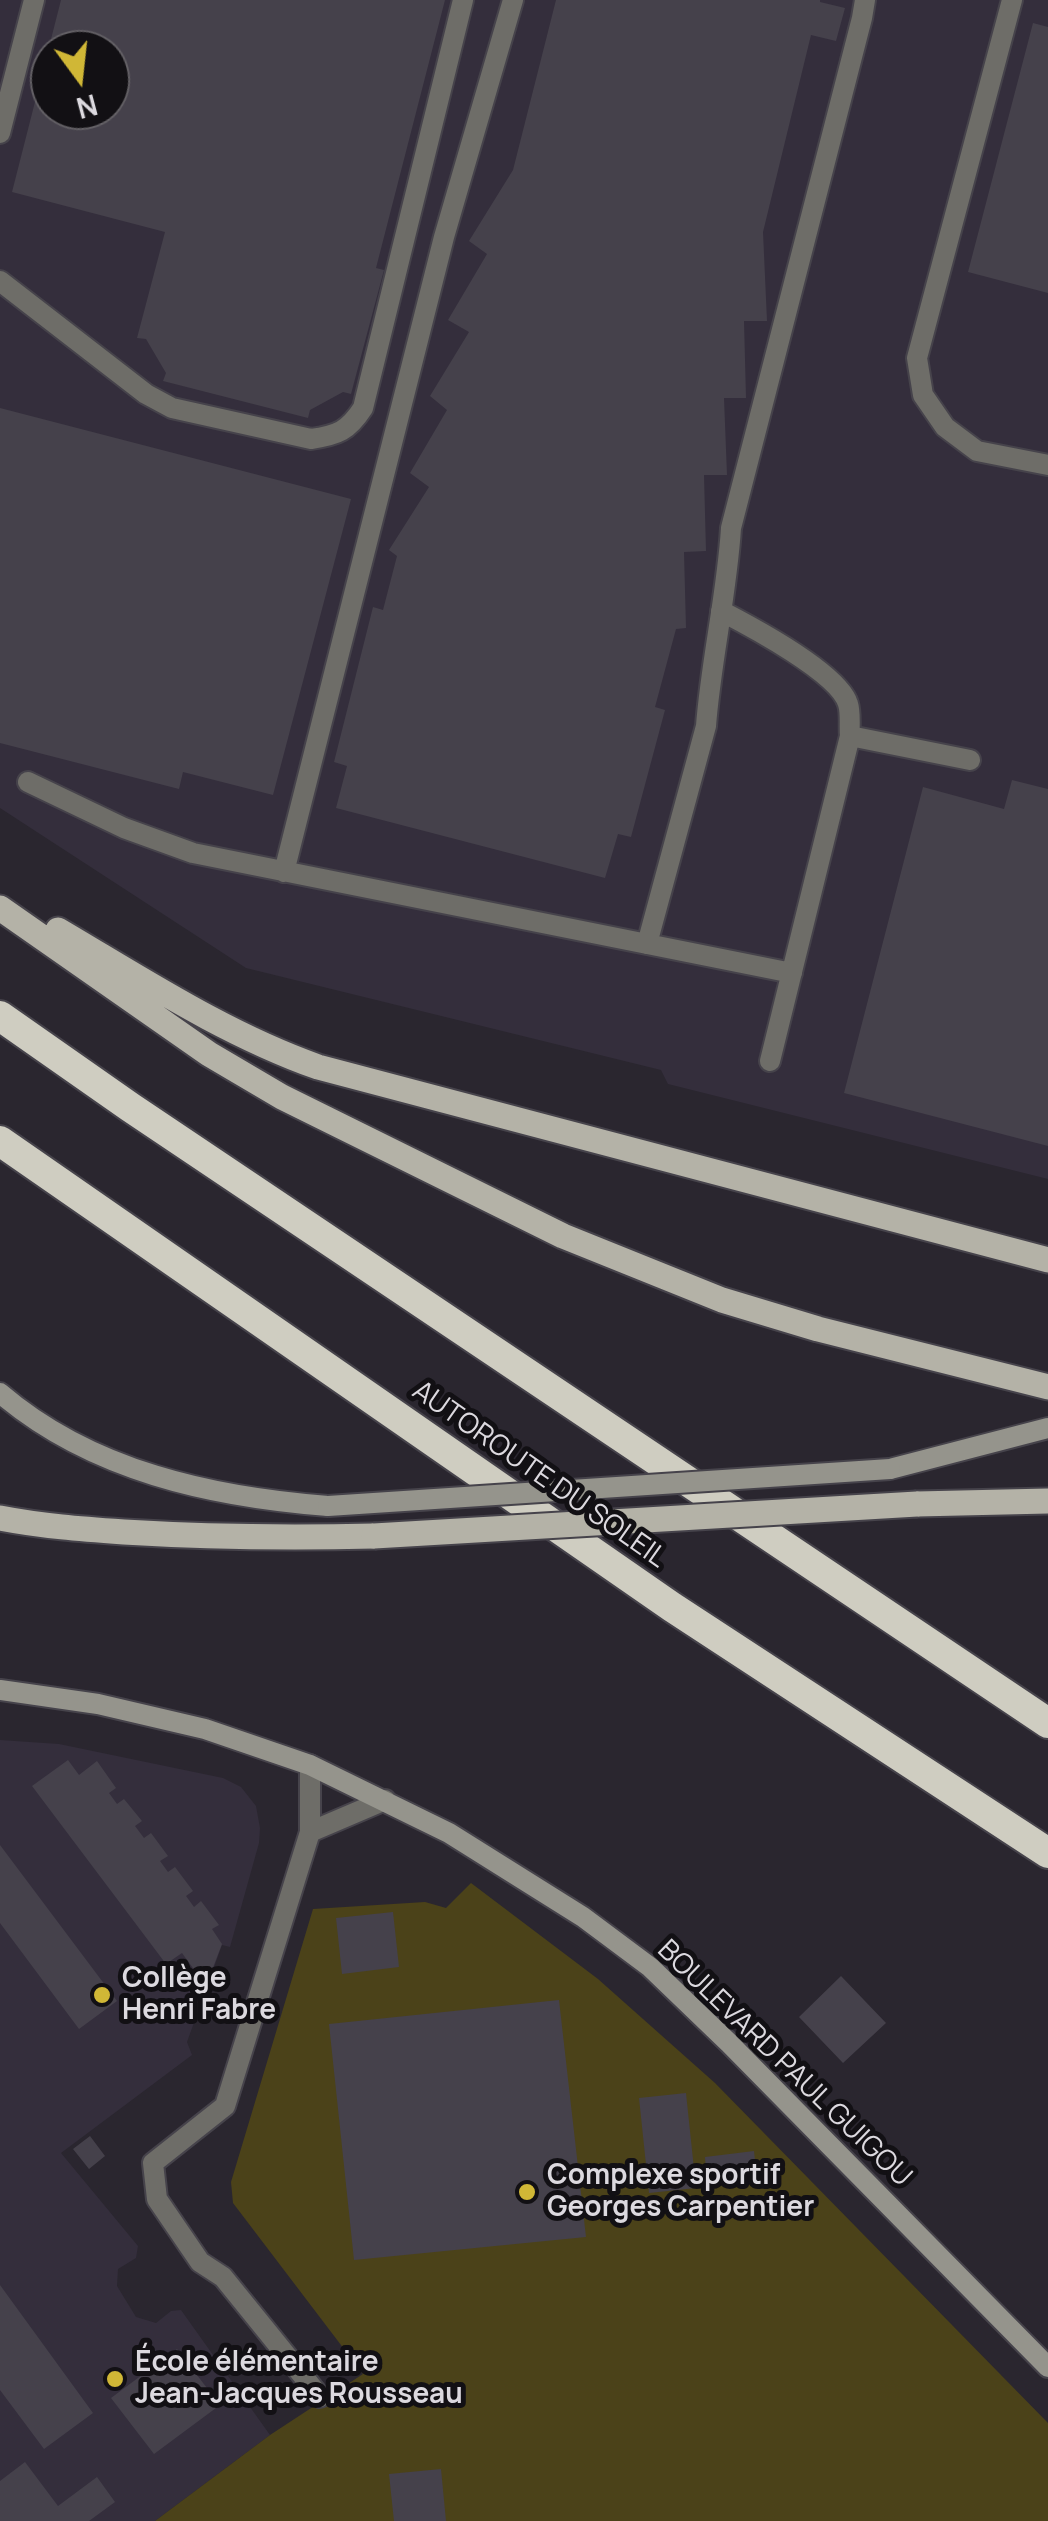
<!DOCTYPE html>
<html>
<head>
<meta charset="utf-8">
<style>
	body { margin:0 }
	#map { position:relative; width:1048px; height:2521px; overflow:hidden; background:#2a262f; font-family:Manrope,sans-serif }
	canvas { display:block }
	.north { position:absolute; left:30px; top:30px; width:100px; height:100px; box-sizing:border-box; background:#121014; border:2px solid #636065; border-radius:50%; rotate:165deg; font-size:28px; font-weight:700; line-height:40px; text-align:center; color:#dcd9df }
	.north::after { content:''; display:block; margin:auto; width:35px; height:45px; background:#d0b736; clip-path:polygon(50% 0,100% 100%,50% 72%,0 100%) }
</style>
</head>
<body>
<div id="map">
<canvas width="1048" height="2521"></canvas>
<div class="north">N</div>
</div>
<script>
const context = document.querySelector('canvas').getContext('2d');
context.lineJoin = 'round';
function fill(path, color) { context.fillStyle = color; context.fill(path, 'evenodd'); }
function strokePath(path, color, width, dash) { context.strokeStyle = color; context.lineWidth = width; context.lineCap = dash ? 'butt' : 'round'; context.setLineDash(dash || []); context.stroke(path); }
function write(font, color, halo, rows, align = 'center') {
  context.font = font + ' Manrope,sans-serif'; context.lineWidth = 10; context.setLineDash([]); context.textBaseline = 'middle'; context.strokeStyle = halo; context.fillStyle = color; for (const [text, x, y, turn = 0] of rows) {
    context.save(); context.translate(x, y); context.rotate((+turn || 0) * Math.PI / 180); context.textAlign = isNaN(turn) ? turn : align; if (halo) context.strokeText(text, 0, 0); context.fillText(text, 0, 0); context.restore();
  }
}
fill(new Path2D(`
	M0 0H1048V1179L668 1084 661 1070 246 968 0 808ZM50 50H110V110H50Z
	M0 1740 59 1744 223 1778 241 1787 256 1806 260 1828 259 1843 230 1947 222 1945 187 2042 192 2055 61 2153 138 2246 136 2258 118 2269 117 2286 136 2317 156 2323 171 2311 181 2310 270 2435 155 2521H0Z`), '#342e3c');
fill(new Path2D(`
	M471 1883 598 1979 715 2083 1048 2423V2521H155L270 2435 363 2374 233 2203 231 2182 313 1909 425 1902 446 1908Z`), '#4b4219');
fill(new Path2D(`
	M61 0H445L376 268 384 270 351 394 343 392 310 410 308 418 163 381 166 373 146 339 137 338 165 232 12 192ZM50 50H110V110H50Z
	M556 0H820V2L845 8 836 41 811 35 763 232 767 321H744L746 398H724L727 475H704L706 551 684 552 686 628 676 629 655 707 665 710 631 837 618 834 605 878 336 808 347 766 334 762 373 607 383 610 397 556 389 550 429 487 410 473 447 410 430 396 469 332 448 320 487 254 469 241 513 170Z
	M1033 23 1048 27V293L968 272Z
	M0 408 351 499 273 795 183 772 179 789 0 743Z
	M1012 780 1048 789V1146L844 1093 923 787 1004 809Z
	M68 1760 79 1775 97 1761 116 1788 109 1793 117 1804 124 1799 142 1821 135 1826 144 1838 151 1833 168 1856 160 1861 168 1872 175 1867 193 1891 186 1896 194 1907 201 1901 219 1925 212 1929 222 1944 206 1986 182 1953 166 1964 32 1786Z
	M0 1845 117 2001 79 2029 0 1923Z
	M393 1912 399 1967 342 1974 336 1918Z
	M841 1976 886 2023 843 2063 799 2017Z
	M559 2000 586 2237 354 2260 329 2024Z
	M686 2093 696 2188 649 2193 639 2098Z
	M90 2136 105 2156 89 2169 73 2149Z
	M754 2151 757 2179 707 2185 705 2157Z
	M0 2285 93 2413 44 2449 0 2390Z
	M177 2349 220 2405 154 2454 111 2398Z
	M25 2462 58 2506 97 2477 115 2502 89 2521H0V2481Z
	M441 2469 446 2521H394L389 2474Z`), '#45414b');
const lane = new Path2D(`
	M1012 0 917 358 923 395 945 427 977 451 1048 465
	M0 133 34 0
	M0 281 146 394 172 408 311 439C338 435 348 431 363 408L463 0
	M721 611C750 626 839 673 848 704 851 713 849 727 850 736L770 1061
	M850 736 970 760
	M28 782 124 828 193 853 792 973
	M284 872 444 237 513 0
	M647 944 706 726C711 660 727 594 731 528L862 18 865 0`);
const street = new Path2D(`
	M310 1765V1832L225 2106 153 2163 157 2199 200 2262 223 2277 320 2397
	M310 1832 385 1800`);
const secondary = new Path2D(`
	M0 1393C91 1471 212 1497 328 1506
	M890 1469 1048 1428
	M0 1690 98 1704 205 1729 310 1765 449 1833 583 1917 650 1967 729 2043 1048 2367`);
const primary = new Path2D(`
	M0 908 209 1054 282 1097 563 1236 722 1300 818 1329 1048 1387
	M58 930C143 980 225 1034 318 1067L1048 1260
	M917 1504 1048 1501
	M0 1518C41 1526 82 1529 124 1532 207 1537 290 1538 374 1536`);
const highway = new Path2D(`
	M0 1016 130 1107 1048 1723
	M0 1141 672 1607 1048 1853`);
strokePath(lane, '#46434b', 24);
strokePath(street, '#46434b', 24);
strokePath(secondary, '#46434b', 24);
strokePath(primary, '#46434b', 29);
strokePath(highway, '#46434b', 34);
strokePath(lane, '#6e6d68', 20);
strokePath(street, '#6e6d68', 20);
strokePath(secondary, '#95948c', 20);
strokePath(primary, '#b4b2a7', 25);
strokePath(highway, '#cfcdc1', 30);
const secondaryBridge = new Path2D(`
	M328 1506 890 1469`);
const primaryBridge = new Path2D(`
	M374 1536 917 1504`);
strokePath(secondaryBridge, '#46434b', 24, []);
strokePath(primaryBridge, '#46434b', 29, []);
strokePath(secondaryBridge, '#95948c', 20);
strokePath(primaryBridge, '#b4b2a7', 25);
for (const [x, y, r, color] of [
	[102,1995,10,"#d0b736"],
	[527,2192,10,"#d0b736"],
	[115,2379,10,"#d0b736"]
]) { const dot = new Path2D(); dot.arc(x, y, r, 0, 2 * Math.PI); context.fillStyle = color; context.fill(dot); strokePath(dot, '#121014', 4); }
write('28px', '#dcd9df', '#121014', [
	["AUTOROUTE DU SOLEIL",539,1475,35],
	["BOULEVARD PAUL GUIGOU",784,2064,44]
]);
write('bold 28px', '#dcd9df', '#121014', [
	["Collège",122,1979],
	["Henri Fabre",122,2011],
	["Complexe sportif",547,2176],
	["Georges Carpentier",547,2208],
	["École élémentaire",135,2363],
	["Jean-Jacques Rousseau",135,2395]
], 'left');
</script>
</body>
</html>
